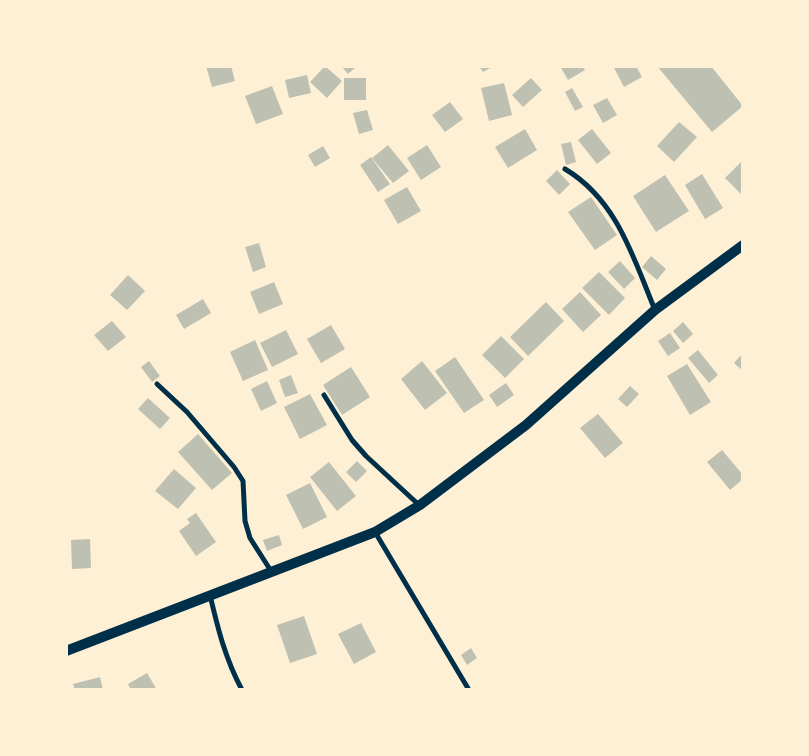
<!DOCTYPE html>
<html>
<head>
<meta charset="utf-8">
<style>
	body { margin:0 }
	#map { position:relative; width:809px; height:756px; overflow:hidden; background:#fdf0d5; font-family:"Libre Baskerville",serif }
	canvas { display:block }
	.frame { position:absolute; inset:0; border:68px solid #fdf0d5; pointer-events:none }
</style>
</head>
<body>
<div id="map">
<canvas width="809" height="756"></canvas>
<div class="frame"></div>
</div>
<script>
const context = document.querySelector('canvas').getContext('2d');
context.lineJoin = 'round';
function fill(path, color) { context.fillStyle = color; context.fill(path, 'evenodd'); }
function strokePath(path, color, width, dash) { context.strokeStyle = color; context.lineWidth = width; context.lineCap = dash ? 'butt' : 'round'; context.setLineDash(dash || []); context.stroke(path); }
fill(new Path2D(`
	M206 66H231L235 81 212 87Z
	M325 66 342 81 327 98 310 82Z
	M341 66H355L356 67 348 74Z
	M479 66H494L483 72Z
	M560 66H582L585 70 568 80Z
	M613 66H636L642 77 624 87Z
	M657 66H711L743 106 712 132Z
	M307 75 311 93 289 98 285 80Z
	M344 78H366V100H344Z
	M531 78 542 90 523 107 512 95Z
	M504 83 512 115 489 121 481 88Z
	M272 86 283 114 256 124 245 96Z
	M572 88 583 107 575 111 565 92Z
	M607 98 617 115 603 123 593 105Z
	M450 102 463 119 445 132 432 115Z
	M367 110 373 130 359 134 353 113Z
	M679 122 697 137 674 162 657 146Z
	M525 129 537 150 508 168 495 147Z
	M592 129 611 153 597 164 578 140Z
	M571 142 576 162 566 165 561 144Z
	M388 145 409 171 393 183 372 158Z
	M427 145 441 167 421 180 407 158Z
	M323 146 330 158 315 167 308 155Z
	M371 157 390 184 378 192 360 165Z
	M743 160V196L725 178Z
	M557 170 570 184 559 195 546 181Z
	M702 174 723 208 705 219 685 185Z
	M665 175 689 211 656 232 633 196Z
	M407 187 421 211 398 224 384 200Z
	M591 197 617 235 595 250 568 212Z
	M259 243 266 267 253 272 245 247Z
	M651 256 666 269 657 280 642 267Z
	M620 261 635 278 624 289 608 272Z
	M599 272 625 298 609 315 582 288Z
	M128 275 145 291 127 310 110 295Z
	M274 282 283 304 259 314 250 292Z
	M580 292 601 315 583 332 562 309Z
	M203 299 211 313 184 329 176 315Z
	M546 302 564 321 528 356 510 337Z
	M112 321 126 337 108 351 94 335Z
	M683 322 693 334 683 343 673 331Z
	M331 325 345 349 321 363 307 339Z
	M286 330 298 354 272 367 260 343Z
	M670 333 680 348 668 356 658 341Z
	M501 336 524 359 505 378 482 355Z
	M255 340 268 370 243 381 230 352Z
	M698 350 718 375 709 383 688 358Z
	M743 353V371L734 363Z
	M455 357 484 400 464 413 435 371Z
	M149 361 160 376 152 382 141 367Z
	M422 361 447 393 425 410 401 379Z
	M687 364 711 402 690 415 667 376Z
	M351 367 370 397 342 415 323 385Z
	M291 375 298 393 285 397 279 380Z
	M267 381 277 403 261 411 251 389Z
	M506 383 514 395 497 407 489 395Z
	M630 386 639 394 627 407 618 399Z
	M310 394 327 425 300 439 284 407Z
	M148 398 170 418 160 429 138 409Z
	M598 414 623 443 605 458 580 428Z
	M198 434 232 473 212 490 178 452Z
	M722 450 743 475V479L730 490 707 462Z
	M357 461 367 471 356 482 346 472Z
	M329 462 356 496 337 511 310 477Z
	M174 469 196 488 178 509 155 491Z
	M310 483 327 517 303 529 286 495Z
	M196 513 216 542 196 556 179 531 190 523 187 519Z
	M279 535 282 545 267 551 263 540Z
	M90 539 91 568 72 569 71 540Z
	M304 616 317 654 290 663 277 625Z
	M361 623 376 652 354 664 338 634Z
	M471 648 477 658 467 665 461 655Z
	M147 673 157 690H131L128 684Z
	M100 677 103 690H75L73 684Z`), '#bec0b2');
strokePath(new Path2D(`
	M565 169C617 200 633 257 655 310
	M157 384 187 412 234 467 243 481 245 521 250 538 271 571
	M324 395 352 440 366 456 419 505
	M375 532 469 690
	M210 595C218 629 225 658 242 690`), '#003049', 5);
strokePath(new Path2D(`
	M66 651 375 532 420 505 526 425 655 310 743 245`), '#003049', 10);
</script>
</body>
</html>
